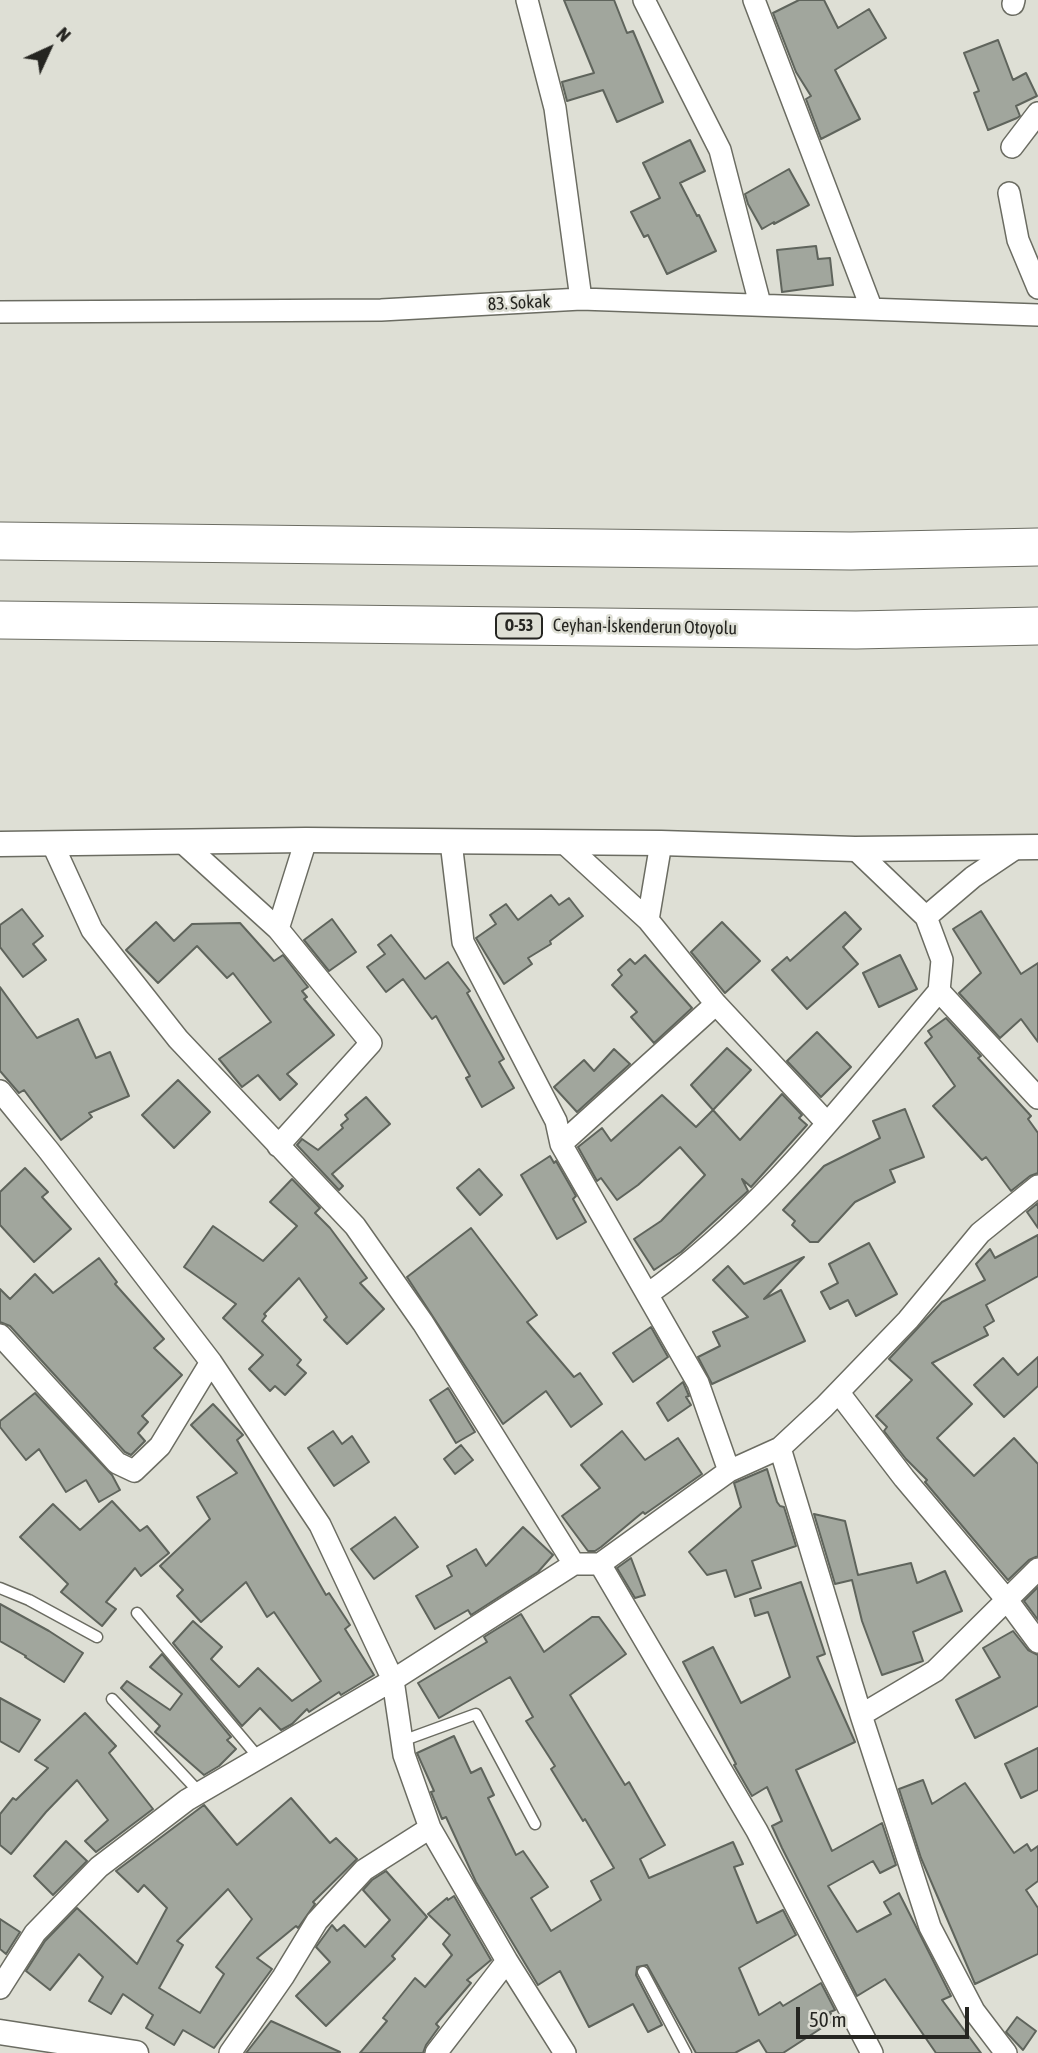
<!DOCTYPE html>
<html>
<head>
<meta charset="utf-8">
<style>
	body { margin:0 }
	#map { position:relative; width:1038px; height:2053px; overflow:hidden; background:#dedfd5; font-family:"Asap Condensed",sans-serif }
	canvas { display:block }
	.north { position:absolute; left:14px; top:14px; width:70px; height:70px; -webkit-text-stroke:5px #dedfd5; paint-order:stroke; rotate:45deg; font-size:19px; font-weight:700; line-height:28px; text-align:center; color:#252521 }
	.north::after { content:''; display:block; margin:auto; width:24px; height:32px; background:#252521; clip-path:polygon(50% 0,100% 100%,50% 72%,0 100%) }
	.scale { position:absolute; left:796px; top:2007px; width:173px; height:32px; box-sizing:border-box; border:4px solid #252521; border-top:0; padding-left:9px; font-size:21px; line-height:24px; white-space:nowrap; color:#252521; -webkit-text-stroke:5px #dedfd5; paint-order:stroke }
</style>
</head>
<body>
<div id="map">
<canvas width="1038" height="2053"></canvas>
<div class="north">N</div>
<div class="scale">50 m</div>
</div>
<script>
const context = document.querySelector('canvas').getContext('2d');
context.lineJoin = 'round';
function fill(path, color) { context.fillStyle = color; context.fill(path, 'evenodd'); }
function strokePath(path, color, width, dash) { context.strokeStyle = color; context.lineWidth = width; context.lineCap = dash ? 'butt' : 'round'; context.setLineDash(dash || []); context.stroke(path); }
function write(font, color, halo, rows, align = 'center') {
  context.font = font + ' "Asap Condensed",sans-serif'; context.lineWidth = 5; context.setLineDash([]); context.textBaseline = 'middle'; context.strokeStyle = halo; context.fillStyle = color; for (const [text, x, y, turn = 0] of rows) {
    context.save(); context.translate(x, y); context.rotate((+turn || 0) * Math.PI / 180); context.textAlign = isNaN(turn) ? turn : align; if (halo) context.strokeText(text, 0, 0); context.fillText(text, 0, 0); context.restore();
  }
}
const building = new Path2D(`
	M564 0H614L627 33 633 31 663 102 617 122 603 90 567 101 562 82 594 73Z
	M799 0H824L838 28 869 9 886 38 835 70 860 119 821 139 806 99 811 96 796 72 773 13Z
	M998 40 1013 80 1026 73 1037 96 1016 106 1020 116 1017 118 988 130 974 93 979 91 964 53Z
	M690 140 705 171 680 183 697 216 699 215 716 251 667 274 648 235 644 237 631 212 660 198 643 163Z
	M789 169 809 205 774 224V222L762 229 748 204 745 194Z
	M816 246 818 259 830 258 833 285 782 292 777 250Z
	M551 895 559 905 569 898 583 916 550 941 551 944 528 958 532 964 504 984 476 938 496 924 490 915 506 904 518 920Z
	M22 909 43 936 33 944 46 960 23 977 0 947V925Z
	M981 911 1021 974 1038 963V1042L1021 1019 1000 1038 959 993 981 973 953 929Z
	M845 912 861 929 843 947 858 964 807 1009 772 970 787 957 790 961Z
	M332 919 356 952 329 971 304 940Z
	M156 922 174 941 192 924 240 923 274 961 283 955 308 987 302 991 307 997 304 999 334 1035 287 1074 297 1084 280 1100 258 1075 242 1087 219 1059 271 1022 233 973 227 978 197 946 158 983 126 950Z
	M722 922 760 961 725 993 691 952Z
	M391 935 425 979 448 962 470 991 467 993 504 1059 499 1062 514 1088 482 1107 466 1078 470 1076 436 1016 432 1019 403 979 386 992 367 967 385 954 378 945Z
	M645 955 692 1008 654 1043 631 1017 637 1012 612 985 622 975 618 970 630 959 635 964Z
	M900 955 917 989 879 1007 863 973Z
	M0 987 37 1038 78 1019 96 1058 110 1052 129 1096 89 1113 92 1117 61 1140 24 1090 19 1093 0 1071Z
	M946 1018 981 1056 978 1058 1031 1116 1028 1119 1038 1133V1173L1030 1176 1011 1191 986 1157 982 1160 933 1106 955 1086 925 1043 932 1037 928 1031Z
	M817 1032 851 1067 821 1097 787 1061Z
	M727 1048 751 1070 713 1110 691 1085Z
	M614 1049 630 1064 577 1112 554 1087 584 1060 594 1071Z
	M178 1080 210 1112 174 1148 142 1115Z
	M782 1094 802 1115 799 1118 807 1125 751 1187 742 1179 748 1191 729 1208 681 1252 654 1270 634 1239 661 1221 705 1175 680 1147 638 1185 617 1200 601 1178 597 1181 578 1147 602 1128 611 1141 662 1095 696 1127 713 1110 740 1140Z
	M366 1097 390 1124 332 1174 343 1186 339 1190 297 1145 302 1139 318 1150 343 1128 341 1125 348 1119 345 1115Z
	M905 1109 924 1157 890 1170 895 1182 855 1202 818 1242H810L792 1225 795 1221 783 1210 824 1166 880 1138 873 1121Z
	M550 1156 554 1163 556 1161 576 1196 573 1199 586 1222 557 1239 521 1175Z
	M25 1168 48 1192 42 1197 71 1229 34 1262 0 1225V1192Z
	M479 1169 502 1195 480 1215 457 1188Z
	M292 1179 320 1208 315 1213 330 1228 367 1278 360 1283 384 1309 347 1344 324 1320 327 1317 299 1278 264 1314 266 1316 262 1321 301 1360 297 1365 306 1373 285 1395 275 1386 270 1391 249 1369 263 1355 223 1318 236 1304 184 1267 213 1226 263 1261 297 1226 270 1202Z
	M1038 1203V1228L1027 1212Z
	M471 1228 537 1315 527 1322 574 1377 580 1373 602 1404 571 1427 546 1391 503 1424 407 1277Z
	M1038 1235V1276L986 1305 994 1321 984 1327 988 1335 932 1363 972 1404 937 1438 974 1476 1014 1438 1038 1464V1556L1029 1560 1008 1580 925 1482 927 1480 906 1459 884 1431 887 1427 876 1416 912 1380 889 1359 942 1302 985 1280 976 1264 990 1249 995 1258Z
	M869 1243 897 1294 856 1316 848 1300 830 1309 821 1292 838 1283 829 1264Z
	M804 1257 764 1299 781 1290 805 1341 712 1384 698 1357 720 1346 713 1332 748 1317 713 1280 728 1266 744 1284Z
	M99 1258 117 1282 115 1284 164 1339 154 1348 182 1375 142 1416 148 1422 138 1433 145 1441 131 1455 125 1452 10 1326 0 1322V1289L10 1299 35 1274 53 1293Z
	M651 1327 668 1357 633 1382 613 1353Z
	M1038 1357V1386L1004 1417 974 1385 1003 1358 1018 1375Z
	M683 1382 689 1396 686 1397 691 1405 668 1421 657 1403Z
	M448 1388 475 1432 456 1443 430 1400Z
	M35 1393 112 1475 120 1490 99 1502 86 1480 66 1492 39 1449 26 1460 0 1427V1421Z
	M213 1404 243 1435 237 1440 326 1595 329 1593 350 1625 345 1629 374 1675 341 1695 339 1692 309 1712 307 1709 292 1724 281 1730 260 1708 242 1726 173 1643 193 1621 222 1647 211 1659 239 1687 258 1668 292 1701 321 1681 274 1612 267 1617 246 1582 201 1622 177 1596 183 1590 160 1566 210 1519 197 1497 237 1473 191 1425Z
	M333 1431 342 1444 352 1436 369 1462 334 1486 308 1448Z
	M622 1431 645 1460 678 1438 702 1474 645 1514 643 1512 601 1547 595 1551H588L562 1516 600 1488 581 1465Z
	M461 1445 473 1460 455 1474 444 1459Z
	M767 1469 777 1502 780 1506 784 1507 796 1546 752 1561 761 1588 735 1597 726 1570 707 1575 689 1552 741 1507 734 1483Z
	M112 1501 140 1531 147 1526 169 1553 141 1576 135 1568 106 1602 116 1609 102 1626 61 1592 68 1584 20 1537 53 1504 80 1530Z
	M814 1514 845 1521 858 1575 911 1563 917 1583 945 1571 962 1611 913 1632 923 1661 882 1675 862 1621 852 1580 835 1584Z
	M395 1517 418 1547 374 1579 351 1549Z
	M523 1527 553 1555 538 1572 471 1615 468 1610 435 1629 416 1596 452 1576 447 1566 476 1549 486 1566Z
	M631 1558 645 1595 635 1598 617 1568Z
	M801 1582 825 1654 817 1657 855 1742 796 1770 832 1851 882 1823 896 1865 880 1873 873 1861 828 1886 857 1932 891 1914 884 1902 899 1893 951 1996 942 2000 981 2053H936L885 1979 857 1996 782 1848 772 1826 782 1821 767 1787 752 1796 734 1765 736 1764 683 1662 713 1647 741 1703 790 1677 768 1612 755 1616 750 1599Z
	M1038 1587V1620L1024 1601Z
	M0 1604 49 1631 83 1653 64 1682 25 1657 26 1656 0 1641Z
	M521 1614 544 1652 592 1617H599L626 1654 570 1695 625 1785 629 1782 665 1845 640 1859 649 1878 733 1842 743 1864 734 1867 757 1923 783 1910 796 1935 739 1968 759 2015 780 2002 783 2006 821 1983 835 2010 830 2012 834 2020 783 2053H767L759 2040 735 2053H696L647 1965 637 1967 636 1975 662 2025 648 2032 633 2004 589 2027 560 1971 538 1985 476 1882 446 1817 442 1819 431 1792 434 1791 417 1753 454 1736 471 1773 481 1768 494 1795 488 1798 516 1855 523 1851 548 1887 531 1898 551 1931 601 1900 591 1881 614 1868 585 1819 583 1821 551 1769 555 1766 526 1721 533 1717 510 1677 439 1718 418 1683 487 1642 484 1637Z
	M1013 1631 1028 1650 1038 1655V1706L975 1738 956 1700 1000 1677 983 1648Z
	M162 1654 231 1737 227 1740 236 1749 219 1766 204 1775 155 1732 160 1726 121 1688 127 1681 170 1710 182 1694 150 1667Z
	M0 1698 40 1720 19 1752 0 1741Z
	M85 1713 116 1746 109 1753 153 1809 96 1852 85 1841 108 1820 77 1780 46 1812 11 1854 0 1845V1814L13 1798 16 1800 48 1768 35 1760Z
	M1038 1748V1790L1021 1798 1005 1764Z
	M923 1780 932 1804 965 1783 1014 1853 1027 1844 1031 1851 1038 1846V1881L1026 1890 1038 1908V1954L975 1984 921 1858 899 1789Z
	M291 1798 330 1843 336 1838 357 1859 313 1902 315 1904 298 1928 296 1926 257 1958 272 1969 214 2048 183 2030 174 2045 146 2028 153 2015 123 1994 111 2014 89 2001 103 1977 79 1954 50 1990 26 1971 45 1941 77 1908 137 1964 167 1908 144 1885 138 1892 116 1871 204 1805 237 1845ZM228 1889 252 1919 216 1967 224 1974 200 2013 159 1988 183 1945 177 1941Z
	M66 1841 87 1861 53 1895 34 1876Z
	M386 1871 427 1917 392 1956 395 1959 326 2026 296 1996 330 1962 316 1947 332 1925 337 1931 344 1925 365 1947 390 1920 363 1890 372 1880Z
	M454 1896 491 1960 467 1980 471 1983 436 2024 439 2027 426 2045 423 2053H360L387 2021 383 2018 415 1978 425 1987 452 1955 443 1944 450 1935 428 1914 447 1898 448 1900Z
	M0 1919 20 1932 6 1954 0 1949Z
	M1017 2017 1036 2031 1023 2050 1006 2032Z
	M271 2021 340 2052 339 2053H246Z`);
fill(building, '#a1a69d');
strokePath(building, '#5f645c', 2);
const service = new Path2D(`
	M0 1588 29 1600 97 1637
	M137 1613 259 1758
	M112 1699 200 1793
	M402 1741 476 1714 535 1824
	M643 1972 686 2053`);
const minor = new Path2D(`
	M527 0 555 108 581 299
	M644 0 720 150 760 304
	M754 0 871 307
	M1013 4 1014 0
	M1012 147 1038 113
	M1009 193 1018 240 1038 288
	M0 312 381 310 581 299 1038 315
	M182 842 278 929 371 1043 278 1146
	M451 842 463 942 556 1121 561 1144 698 1383 729 1471
	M564 843 648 920 716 1004 827 1123
	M53 845 92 930 178 1039 355 1226 423 1323 574 1564
	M855 849 926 917 942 960 939 991 1038 1098
	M926 917 973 877 1016 848
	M648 920 661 843
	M278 929 306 840
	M0 1091 49 1151 211 1362 320 1525 393 1680 404 1755 430 1828 507 1961 565 2053
	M561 1144 716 1004
	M648 1294C762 1213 849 1097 939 991
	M0 1335 117 1463 134 1471 160 1446 211 1362
	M839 1393 904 1478 1007 1600 1038 1642
	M780 1448 861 1715 930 1927 974 2011 1006 2053
	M600 1564 757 1831 872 2053
	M861 1715 935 1671 1038 1569
	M0 1988 35 1933 99 1867 187 1800 393 1680 574 1564H600L729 1471 780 1448 824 1407 908 1320 980 1233 1038 1186
	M230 2053 283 1977 317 1921 364 1870 430 1828
	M436 2053 507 1961`);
const tertiary = new Path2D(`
	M0 844 306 840 661 843 855 849 1038 847
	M0 2032 136 2053`);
const motorway = new Path2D(`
	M0 541 851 551 1038 547
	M0 620 856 630 1038 626`);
strokePath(service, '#6b6c62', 13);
strokePath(minor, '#6b6c62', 24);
strokePath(tertiary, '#6b6c62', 27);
strokePath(motorway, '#6b6c62', 39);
strokePath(service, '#fff', 10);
strokePath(minor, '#fff', 21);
strokePath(tertiary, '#fff', 24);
strokePath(motorway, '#fff', 37);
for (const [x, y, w] of [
	[519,626,46]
]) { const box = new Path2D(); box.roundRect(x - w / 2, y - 12.5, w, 25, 5); context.fillStyle = '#dedfd5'; context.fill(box); strokePath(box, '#252521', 2); }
write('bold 16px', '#252521', null, [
	["O-53",519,626]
]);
write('18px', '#252521', '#dedfd5', [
	["83. Sokak",519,303,-3],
	["Ceyhan-İskenderun Otoyolu",645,627,1]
]);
</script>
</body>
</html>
